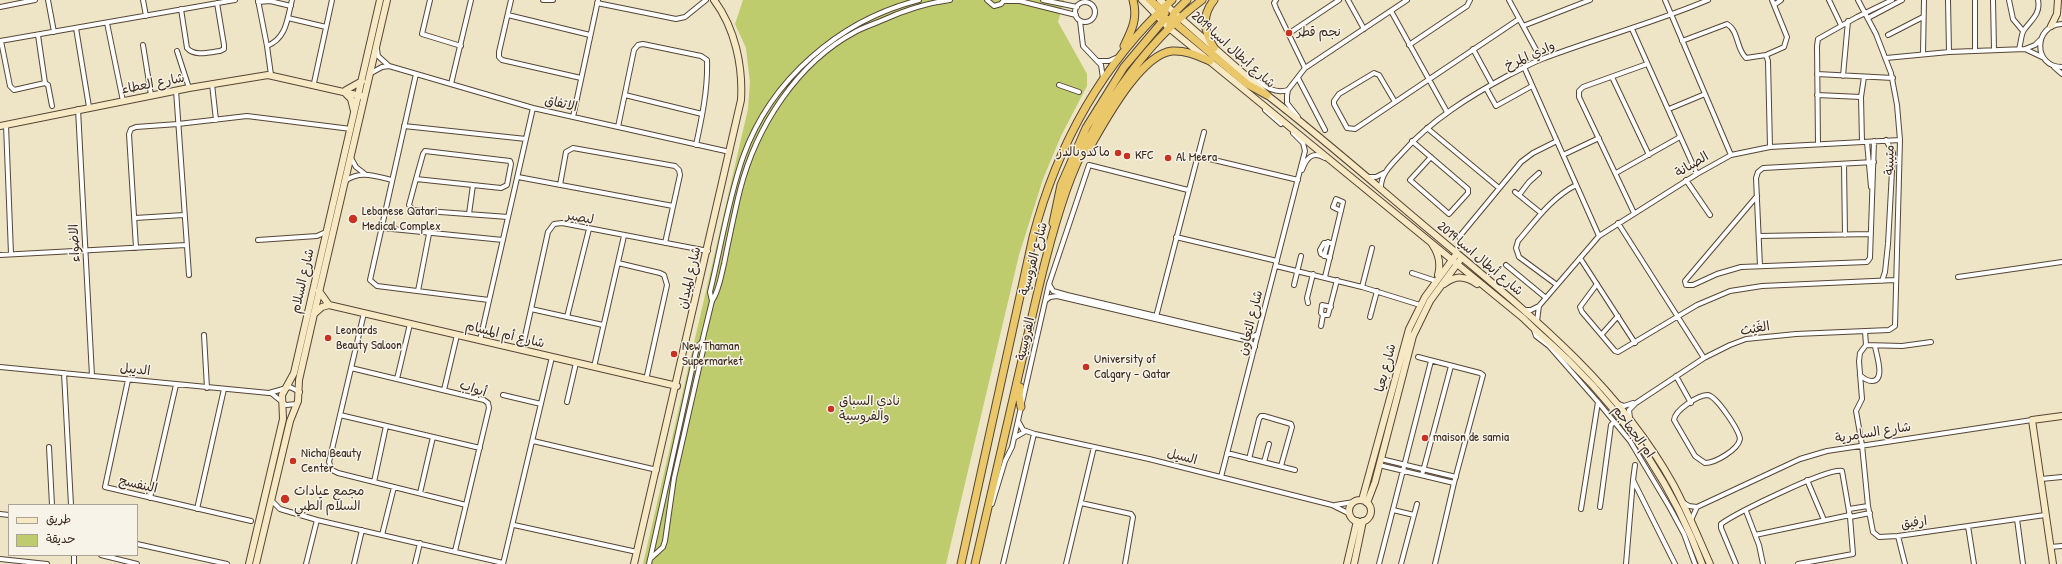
<!DOCTYPE html>
<html>
<head>
<meta charset="utf-8">
<style>
	body { margin:0 }
	#map { position:relative; width:2062px; height:564px; overflow:hidden; background:#eee4c6; font-family:"Patrick Hand","Playpen Sans Arabic",sans-serif }
	canvas { display:block }
	.legend { position:absolute; left:8px; top:504px; width:130px; height:52px; box-sizing:border-box; background:#f7f3e8; border:1px solid #aca397; margin:0; padding:5px 7px; list-style:none; font-size:12px; color:#3b2a1e }
	.legend li { display:flex; align-items:center; gap:8px; height:20px }
	.legend b { width:20px; border:1px solid #aca397 }
</style>
</head>
<body>
<div id="map">
<canvas width="2062" height="564"></canvas>
<ul class="legend">
<li><b style="height:5px;background:#f7e9c3"></b>طريق</li>
<li><b style="height:11px;background:#becc6e"></b>حديقة</li>
</ul>
</div>
<script>
const context = document.querySelector('canvas').getContext('2d');
context.lineJoin = 'round';
function fill(path, color) { context.fillStyle = color; context.fill(path, 'evenodd'); }
function strokePath(path, color, width, dash) { context.strokeStyle = color; context.lineWidth = width; context.lineCap = dash ? 'butt' : 'round'; context.setLineDash(dash || []); context.stroke(path); }
function write(font, color, halo, rows, align = 'center') {
  context.font = font + ' "Patrick Hand","Playpen Sans Arabic",sans-serif'; context.lineWidth = 3; context.setLineDash([]); context.textBaseline = 'middle'; context.strokeStyle = halo; context.fillStyle = color; for (const [text, x, y, turn = 0] of rows) {
    context.save(); context.translate(x, y); context.rotate((+turn || 0) * Math.PI / 180); context.textAlign = isNaN(turn) ? turn : align; if (halo) context.strokeText(text, 0, 0); context.fillText(text, 0, 0); context.restore();
  }
}
fill(new Path2D(`
	M743 0H1064L1058 22 1087 74V86L1061 136 1043 179 1019 255 946 564H643L748 109 750 82 748 66 746 48 735 24Z`), '#becc6e');
const street = new Path2D(`
	M48 0 54 32
	M143 0 146 16
	M258 0 267 46 271 75
	M430 0 422 34 461 46
	M511 0 499 52V57L502 60 581 78
	M543 0H553
	M987 0 994 6 1001 4 1004 0
	M1043 0 1077 7
	M1276 0 1274 3 1276 8 1305 68
	M1348 0 1364 29
	M1509 0 1541 59
	M1665 0 1731 155
	M1829 0 1841 25
	M1948 0 1949 52
	M1993 0 1994 49
	M2009 0 2013 19 2023 31
	M1004 1H1020L1076 15
	M258 2 270 1 291 6
	M1075 12a10 10 0 1 1 20 0a10 10 0 1 1-20 0Z
	M597 3 676 19 685 17 706 0
	M1774 5 1781 0
	M0 7 35 0
	M181 9 187 48C195 57 210 52 220 51L224 49V45L217 3
	M1391 11 1447 112
	M508 15 590 35
	M288 18 326 27
	M1868 18 1902 0
	M1080 21 1083 46 1101 65 1103 78
	M107 23 123 101
	M2062 24C2033 25 2033 67 2062 67
	M1523 26 1590 0
	M76 28 89 107
	M1632 29 1697 174
	M1288 34 1339 0
	M1888 35 1923 17
	M0 41 235 0
	M1 41 10 86 14 90 45 83 38 35
	M1682 41 1727 24C1739 31 1736 49 1746 58L1766 55 1784 47 1787 37 1772 0
	M143 45 151 95
	M1409 45 1467 6 1470 0
	M267 46C287 38 287 19 292 0
	M377 49 378 56 389 66 533 108 730 152
	M1473 49 1492 84
	M2019 49C2021 43 2021 34 2024 30 2031 20 2041 14 2038 0
	M2025 49 2042 57
	M1975 50V0
	M177 51 189 88
	M1923 54 1924 0
	M1766 55 1768 61 1770 147
	M1886 58 1949 52 2025 49 2035 45 2040 40
	M1098 61H1109L1118 57
	M1524 67 1599 236
	M2054 67 2062 74
	M371 73 382 67 389 66
	M416 74 370 280 377 286 489 300
	M1248 74C1261 83 1272 95 1288 90
	M1817 74 1893 78
	M1843 76 1848 21
	M1612 77 1649 155
	M1298 78 1325 130
	M45 83 48 85 52 106
	M314 83 332 0
	M212 84 216 120
	M451 84 471 0
	M1059 85 1079 92
	M1486 88 1496 106 1532 86
	M176 90 189 275
	M625 95 702 114
	M1817 95 1861 97
	M1395 102 1379 75 1374 73 1339 94 1334 101V104L1347 128 1355 129 1519 19
	M78 109 92 376
	M1669 109 1705 94
	M1265 110 1281 124
	M573 117 598 0
	M1298 117 1287 103V96L1288 90 1305 68 1407 0
	M6 125 11 254
	M404 126 526 139
	M618 127 634 50 638 45 643 44 701 56 707 60C708 89 702 117 696 145
	M1427 128 1499 188
	M1412 141 1468 189V193L1449 214 1410 180 1431 157
	M1862 142 1861 97 1864 77
	M1867 142 1871 187
	M1818 144 1817 46 1818 39 1857 17 1892 0
	M425 151 510 161 511 164 507 185 501 188 416 179 423 154Z
	M1563 155 1599 138
	M1197 156 1298 180
	M351 158 356 167 365 174
	M1844 164 1845 235
	M1302 170C1306 159 1312 150 1325 158
	M1616 173 1680 137
	M518 177 673 206
	M1368 177H1376L1384 173
	M416 179 409 205 413 210 508 217
	M1686 180 1710 215
	M345 181C360 170 375 176 392 180
	M560 185 566 152 573 148 675 166 679 170 680 175 665 243
	M1381 189C1380 174 1392 164 1402 153 1431 120 1470 96 1509 75 1520 70 1531 63 1542 59 1597 38 1654 23 1708 0
	M1515 192 1541 213
	M1519 195 1529 182 1539 173
	M1757 196 1685 281 1686 285H1693L1717 274 1741 267 1867 262 1870 258 1874 141
	M1634 213 1579 97V91L1583 87 1647 64
	M469 214 473 185
	M135 218 184 215
	M1618 223 1704 358
	M382 228 503 240
	M1759 236 1871 234
	M1176 237 1277 261
	M1459 237 1521 162 1533 153 1557 141
	M258 240 317 236 326 232
	M136 248 129 134 131 129 136 127 178 124 247 116 351 129
	M0 255 186 245
	M1324 256 1328 242
	M1330 258 1321 254 1320 250 1324 243H1333
	M1580 258 1635 343
	M618 263 660 273 664 275 667 285 646 380
	M1506 265 1546 298
	M1276 266 1362 287 1420 305
	M1760 266 1756 178 1758 172 1763 168 1874 162
	M1412 273 1436 281
	M1325 277 1343 202 1336 199 1333 207 1341 211
	M1958 277 2062 262
	M1882 281 1885 272 1888 244 1893 153 1886 140
	M1049 284 1053 291 1067 295 1249 338 1258 334
	M1597 284 1580 307 1582 312 1615 351 1618 352 1697 305 1730 291 1762 286 1895 280
	M1294 285 1301 256
	M1557 285 1519 257 1516 248 1518 241C1536 220 1551 198 1576 185
	M1362 287 1372 248
	M418 291 429 234
	M1046 300 1050 297 1057 296 1249 341 1255 347
	M712 301 710 292C721 247 728 200 743 157 771 79 840 20 919 0
	M1308 303 1307 298 1313 274
	M531 309 603 325
	M1524 310H1531L1539 306 1599 236 1697 174 1731 155 1770 147 1900 140
	M364 313 329 462 332 470 338 473 466 505
	M1323 315H1328L1337 280
	M567 317 589 229
	M1156 317 1204 132
	M1370 317 1377 291
	M1537 321 1539 306
	M1321 326 1323 315 1321 313 1322 305 1331 307
	M1534 330 1536 336 1549 346 1598 402 1630 441 1670 508 1684 534 1695 564
	M1865 331 1866 345 1860 353 1859 361 1862 399 1856 411 1862 445 1868 506 1873 532 1879 537 1898 536 2045 515
	M1602 334 1618 316
	M204 335 207 388
	M480 340 533 108
	M1866 345 1902 346 1931 342
	M522 350 548 232 554 224 562 223 708 251
	M1418 357 1480 373 1483 375 1454 483 1435 564
	M0 367 269 393 290 387 300 392
	M594 367 624 236
	M351 368 484 400 488 403 489 408 455 551
	M64 373 71 505
	M1860 375C1863 378 1867 381 1872 381 1886 381 1876 354 1875 346
	M1676 376 1691 403
	M397 379 410 324
	M128 380 105 487 251 521
	M444 390 457 335
	M271 393 286 405 297 404
	M503 395 541 404
	M1708 395C1717 397 1739 430 1740 439 1738 450 1715 463 1705 463L1695 456 1674 420C1675 410 1698 395 1708 395Z
	M567 402 576 363
	M1619 404 1624 406 1633 403
	M340 415 480 448
	M1630 418 1629 410 1636 403 1704 358 1730 345 1746 339 1796 334 1889 330 1895 326 1900 140 1897 105 1891 73 1876 34 1858 0
	M1018 421 1023 430 1035 434 1149 459 1332 505 1350 514
	M1014 438 1026 431
	M533 441 657 470
	M49 447 52 505
	M1227 453 1295 470
	M1249 459 1259 419 1261 416H1264L1291 424 1292 427 1281 466
	M1381 459 1456 477
	M1264 462 1269 444
	M1379 465 1454 483
	M1422 475 1451 366
	M1221 477 1305 151 1303 143 1293 133
	M2041 479 2062 477
	M1633 480 1635 465
	M1807 480 1824 520
	M374 482 386 426
	M420 493 433 437
	M150 498 176 385
	M271 500 280 509 317 520 503 563
	M1081 503 1131 514 1133 517 1125 564
	M1684 503 1689 506 1697 507 1800 459 1827 451 2032 420
	M992 504 1005 461 1012 447 1049 284 1089 165 1188 190
	M1335 505 1354 502
	M1600 507 1611 425 1614 422
	M197 509 224 389
	M1581 509 1598 402
	M1849 509 1868 506
	M1393 510 1414 515 1401 564
	M1746 511 1759 545 1763 564
	M0 514 9 515
	M1414 515 1417 504
	M1850 517 1870 513
	M2017 519 2023 564
	M1691 520 1697 507
	M514 525 637 552
	M1968 526 1974 564
	M382 535 394 487
	M1755 535 1850 515
	M1898 536 1905 564
	M137 544 227 564
	M2050 547 2062 546
	M74 555V564
	M101 555 137 564
	M0 559 47 564
	M650 559 663 547 665 541 674 478 704 346 702 342 712 301C719 291 721 276 724 264 729 239 734 214 740 190 756 127 797 63 855 32 864 27 874 24 883 20 905 10 926 3 950 0
	M306 564 317 520
	M354 564 362 530
	M415 564 420 543
	M503 564 552 357
	M649 564 697 347 702 342
	M1003 564 1034 434
	M1066 564 1094 447
	M1379 564 1431 361
	M1626 564 1633 480 1675 564
	M1736 564 1721 528V524C1736 513 1827 468 1842 471L1850 517 1853 554 1798 564`);
const secondary = new Path2D(`
	M1142 0 1169 28 1523 318C1539 334 1556 348 1572 364 1628 419 1675 490 1702 564
	M1160 0 1261 89 1267 95C1324 139 1378 187 1434 234 1522 308 1616 381 1673 484 1687 510 1698 537 1710 564
	M2051 26 2057 14 2058 0
	M346 90 362 81
	M345 93 351 99 354 111
	M0 126 189 88 268 75 361 96
	M1432 244C1439 254 1441 264 1438 275
	M1444 284C1456 275 1465 276 1477 284
	M319 291 329 305
	M314 314 322 307 329 305 677 386
	M1362 500 1409 329 1425 297 1455 256
	M1349 511a11 11 0 1 1 22 0a11 11 0 1 1-22 0Z
	M1367 503 1375 482 1413 336 1430 301 1460 260
	M249 564 283 419 282 395 294 373 380 0
	M256 564 290 421 298 401 299 380 314 314 387 0
	M634 564 741 100C743 66 735 28 714 0
	M1347 564 1357 521
	M1354 564 1363 521
	M2053 564 2032 420 2062 416`);
const highway = new Path2D(`
	M1150 0 1165 13
	M1214 0C1201 16 1204 31 1214 48
	M1160 16 1175 23 1247 84 1267 95
	M1170 24 1174 13 1187 0
	M1124 46C1132 30 1138 18 1133 0
	M1087 152C1103 125 1139 55 1172 51 1186 50 1198 56 1210 61
	M1053 223 1061 185 1086 128 1124 67 1162 22 1166 6
	M1020 387 1019 395 1021 407
	M961 564 1033 237C1057 145 1101 65 1172 0
	M975 564C991 496 1006 428 1022 360 1035 304 1047 246 1066 191 1090 122 1143 44 1202 0`);
strokePath(street, '#564637', 6);
strokePath(secondary, '#564637', 8);
strokePath(highway, '#564637', 9);
strokePath(street, '#fff', 4);
strokePath(secondary, '#f7e9c3', 6);
strokePath(highway, '#eac769', 7);
for (const [x, y, r, color] of [
	[1289,33,4,"#c8321e"],
	[1118,153,4,"#c8321e"],
	[1127,156,4,"#c8321e"],
	[1168,158,4,"#c8321e"],
	[353,219,5,"#c8321e"],
	[328,338,4,"#c8321e"],
	[674,354,4,"#c8321e"],
	[1086,367,4,"#c8321e"],
	[831,409,4,"#c8321e"],
	[1425,438,4,"#c8321e"],
	[293,461,4,"#c8321e"],
	[285,499,5,"#c8321e"]
]) { const dot = new Path2D(); dot.arc(x, y, r, 0, 2 * Math.PI); context.fillStyle = color; context.fill(dot); strokePath(dot, '#f7f3e8', 1.5); }
write('13px', '#3b2a1e', '#f7f3e8', [
	["نجم قطر",1297,33],
	["ماكدونالدز",1110,153,"right"],
	["KFC",1135,156],
	["Al Meera",1176,158],
	["Lebanese Qatari",362,212],
	["Medical Complex",362,227],
	["Leonards",336,331],
	["Beauty Saloon",336,346],
	["New Thaman",682,347],
	["Supermarket",682,362],
	["University of",1094,360],
	["Calgary - Qatar",1094,375],
	["نادي السباق",839,402],
	["والفروسية",839,417],
	["maison de samia",1433,438],
	["Nicha Beauty",301,454],
	["Center",301,469],
	["مجمع عيادات",294,492],
	["السلام الطبي",294,507]
], 'left');
write('13px', '#3b2a1e', '#f7f3e8', [
	["شارع أبطال اسيا 2019",1233,50,42],
	["وادي المرخ",1530,56,-24],
	["شارع العطاء",153,84,-11],
	["الاتفاق",561,104,13],
	["متيبنة",1890,160,-89],
	["الصبانة",1692,165,-31],
	["لبصير",580,218,10],
	["الاضواء",75,243,-93],
	["شارع الفروسية",1034,259,-75],
	["شارع أبطال اسيا 2019",1480,259,40],
	["شارع الميدان",690,278,-77],
	["شارع السلام",303,281,-77],
	["شارع التعاون",1251,323,-76],
	["الغَيْث",1755,329,-10],
	["شارع أم المسام",505,335,13],
	["الفروسية",1026,339,-77],
	["شارع بعيا",1386,368,-75],
	["الديبل",135,370,6],
	["أبواب",473,389,18],
	["ام الجماجم",1633,432,54],
	["شارع السامرية",1873,433,-9],
	["السيل",1182,457,15],
	["البنفسج",138,485,13],
	["ارفيق",1914,523,-8]
]);
</script>
</body>
</html>
